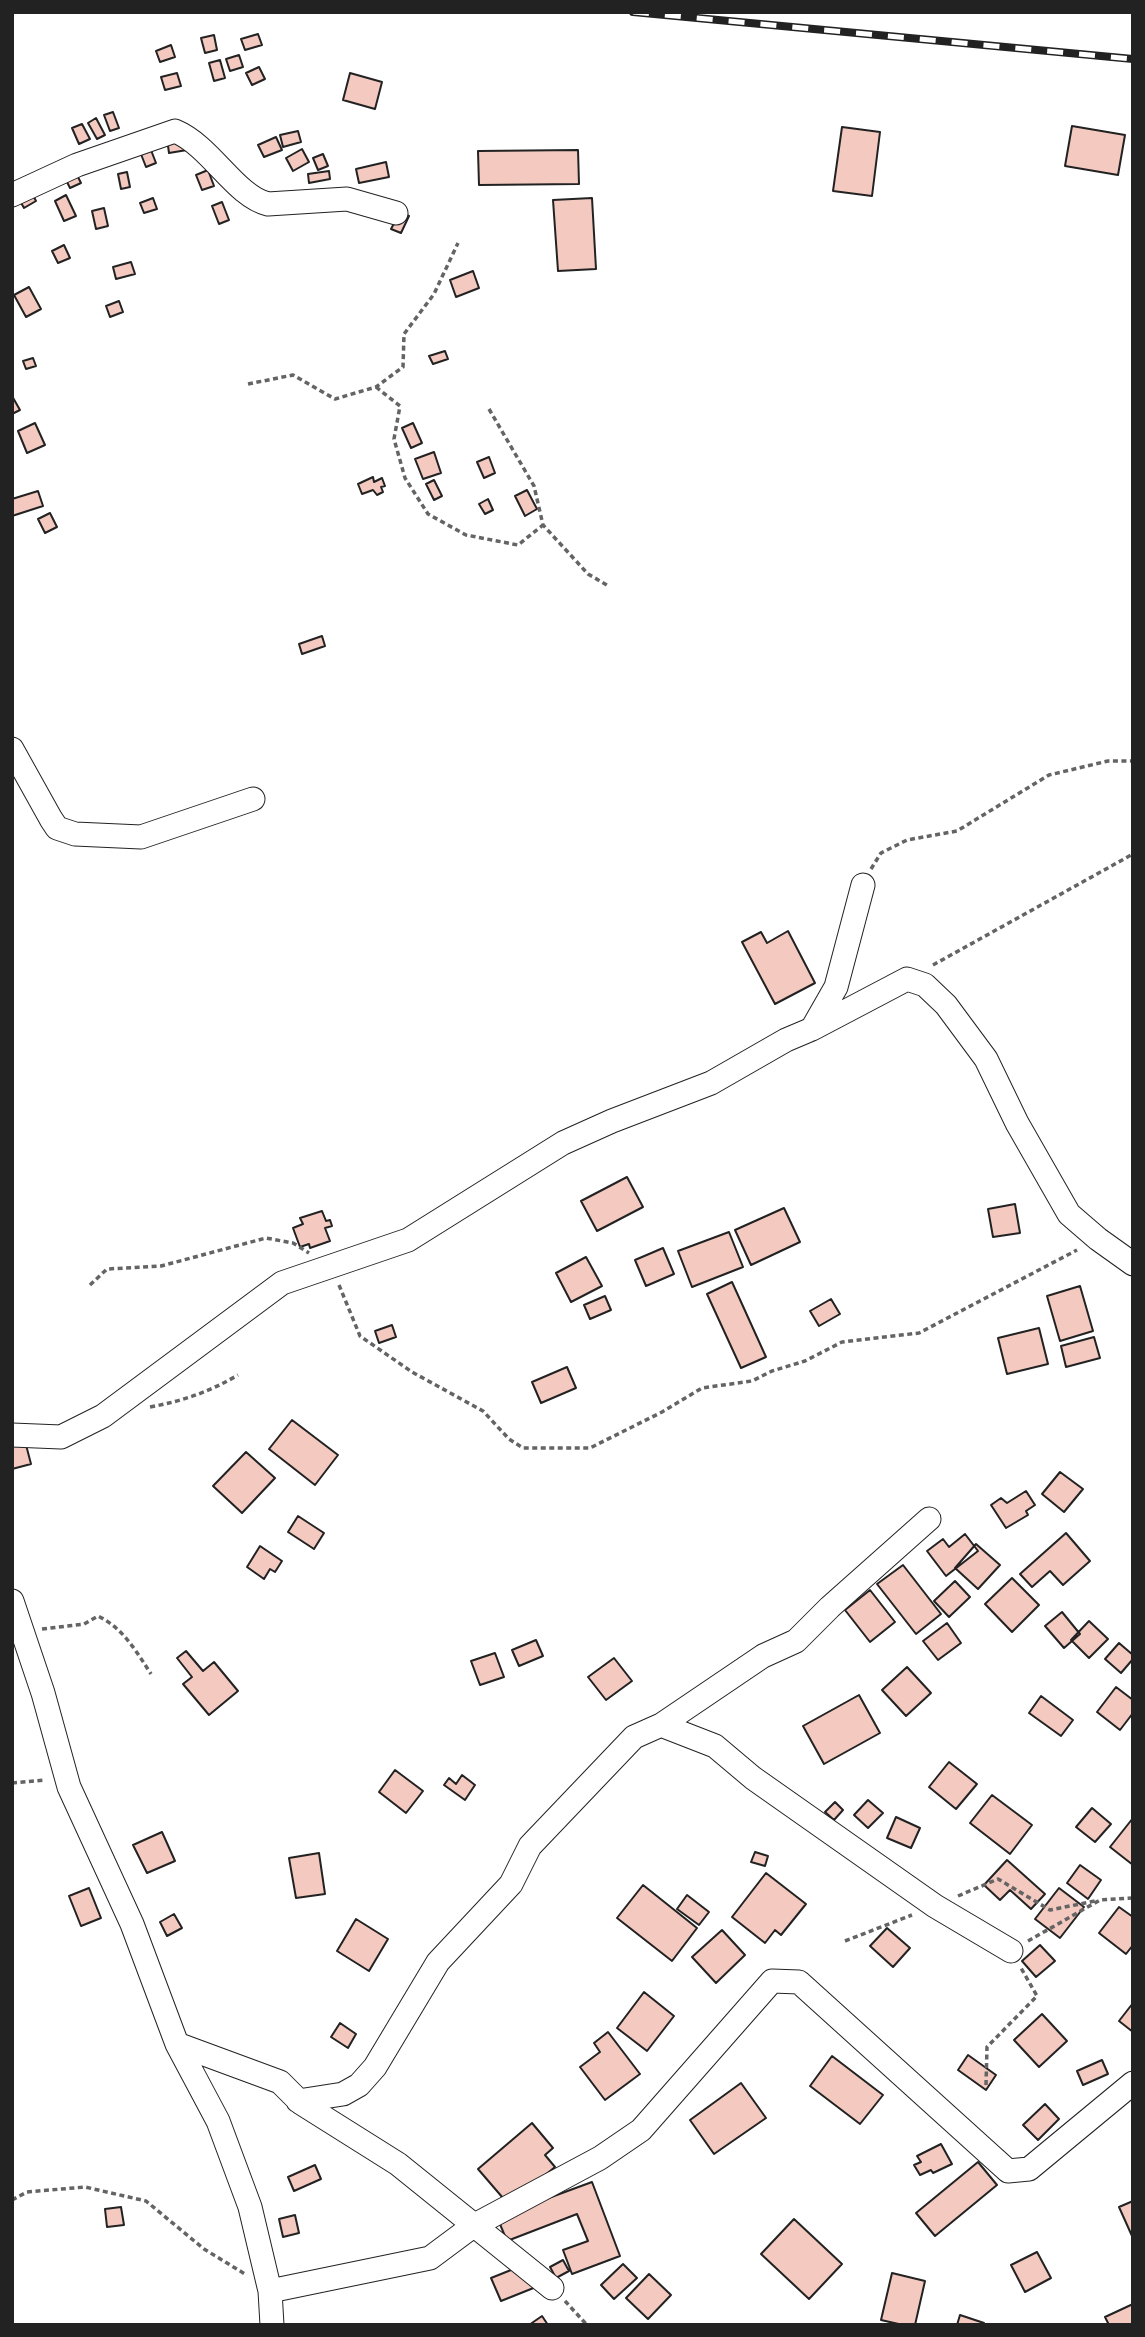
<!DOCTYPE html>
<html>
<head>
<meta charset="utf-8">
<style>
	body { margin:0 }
	#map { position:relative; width:1145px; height:2337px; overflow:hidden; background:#fff; font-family:Commissioner,sans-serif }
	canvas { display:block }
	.frame { position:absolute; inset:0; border:14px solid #222; pointer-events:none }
</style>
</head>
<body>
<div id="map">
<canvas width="1145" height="2337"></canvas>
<div class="frame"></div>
</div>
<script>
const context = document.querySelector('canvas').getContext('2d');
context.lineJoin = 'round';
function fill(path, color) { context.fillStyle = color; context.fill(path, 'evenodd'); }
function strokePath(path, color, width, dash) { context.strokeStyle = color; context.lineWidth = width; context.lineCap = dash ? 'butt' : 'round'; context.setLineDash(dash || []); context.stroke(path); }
const building = new Path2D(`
	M258 34 262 45 245 50 241 39Z
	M214 35 217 50 205 53 201 38Z
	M171 45 175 57 160 62 156 51Z
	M239 55 243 67 230 71 226 59Z
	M220 60 225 78 214 81 209 63Z
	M259 67 265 79 252 85 246 73Z
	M177 73 181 86 165 90 161 77Z
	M350 73 382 82 375 109 343 100Z
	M113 112 119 128 110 131 104 115Z
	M96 118 105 135 97 139 88 123Z
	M82 124 90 139 79 144 72 128Z
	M1072 126 1125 135 1118 175 1065 166Z
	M842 127 880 132 872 196 833 191Z
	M298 131 301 142 283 147 280 135Z
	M166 132 193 149 169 153Z
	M276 137 282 150 264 157 258 145Z
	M149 145 156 163 146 167 139 149Z
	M302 149 309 162 293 171 286 158Z
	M578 150 579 184 479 185 478 151Z
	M323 154 328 166 318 170 313 158Z
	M386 162 389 177 359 183 356 169Z
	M72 165 81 183 70 188 61 170Z
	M208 170 214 186 202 190 196 175Z
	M329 171 330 179 309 183 308 174Z
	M127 172 130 187 121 189 118 174Z
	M24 178 36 201 24 208 12 187Z
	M66 195 76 216 64 221 55 201Z
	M153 198 157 209 144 213 140 203Z
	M592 198 596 269 558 271 553 200Z
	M222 202 229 220 219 224 212 206Z
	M104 208 108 226 96 229 92 211Z
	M400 212 409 216 401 233 391 229Z
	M64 245 70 258 58 263 52 251Z
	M131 262 135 274 116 279 113 267Z
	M473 271 479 288 456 297 450 280Z
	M29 287 41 309 26 317 14 295Z
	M119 301 123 312 110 317 106 306Z
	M445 351 448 359 433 364 429 356Z
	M33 358 36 366 26 369 23 361Z
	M12 396 20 410 12 414Z
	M35 423 45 445 27 453 18 431Z
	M413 423 422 443 411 448 402 428Z
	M434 452 441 473 423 479 415 459Z
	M489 457 495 473 484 478 477 462Z
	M373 477 374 482 382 478 385 486 381 487 383 492 377 495 373 490 362 494 358 484Z
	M434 480 442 496 434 500 426 484Z
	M527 490 537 509 525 516 515 496Z
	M38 491 43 506 12 516V499Z
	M488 499 493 510 485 514 479 504Z
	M50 513 57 527 45 533 38 519Z
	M322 636 325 646 302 654 299 644Z
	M788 931 815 983 775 1004 742 942 761 932 767 943Z
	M627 1177 643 1207 597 1231 581 1201Z
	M1015 1204 1020 1233 993 1237 988 1209Z
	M784 1208 800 1242 751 1265 735 1230Z
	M322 1211 326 1221 330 1220 332 1226 325 1228 330 1241 310 1248 309 1244 300 1247 293 1228 303 1224 300 1218Z
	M729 1232 743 1267 692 1287 678 1251Z
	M663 1248 674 1274 646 1286 635 1260Z
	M586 1257 602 1286 571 1302 556 1273Z
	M732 1282 766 1357 741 1368 707 1294Z
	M1080 1286 1093 1331 1060 1341 1047 1296Z
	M605 1296 611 1310 590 1319 584 1305Z
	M831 1299 840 1314 819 1326 810 1311Z
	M392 1325 396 1337 379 1343 375 1331Z
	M1039 1328 1048 1364 1007 1374 998 1338Z
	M1094 1337 1100 1358 1066 1367 1061 1346Z
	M567 1367 576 1388 541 1403 532 1382Z
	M292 1420 338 1455 315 1485 269 1449Z
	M25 1441 31 1464 12 1469V1444Z
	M246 1452 275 1478 242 1513 213 1486Z
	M1060 1472 1083 1489 1064 1512 1042 1494Z
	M1026 1491 1035 1505 1026 1511 1028 1515 1006 1528 991 1505 1001 1498 1007 1503Z
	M298 1516 324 1533 314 1549 288 1532Z
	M1066 1533 1090 1561 1063 1585 1050 1571 1032 1587 1020 1574Z
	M965 1534 978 1551 946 1576 927 1551 943 1539 949 1547Z
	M976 1544 1000 1565 978 1589 955 1568Z
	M260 1546 282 1561 275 1572 270 1569 264 1579 247 1567Z
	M903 1565 941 1614 916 1634 877 1584Z
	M1012 1578 1039 1605 1012 1632 985 1604Z
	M955 1581 970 1597 949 1617 934 1601Z
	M870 1590 895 1622 870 1642 845 1610Z
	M1062 1612 1080 1634 1064 1648 1045 1626Z
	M1089 1621 1108 1639 1089 1658 1071 1640Z
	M947 1623 961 1643 938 1660 923 1641Z
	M536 1640 543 1656 519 1666 512 1650Z
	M1119 1643 1133 1655V1659L1121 1673 1105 1659Z
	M186 1651 203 1671 214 1662 238 1691 209 1715 183 1684 192 1677 177 1658Z
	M495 1653 504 1677 480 1685 471 1661Z
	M614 1658 632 1681 606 1700 588 1677Z
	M907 1667 931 1693 906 1716 882 1690Z
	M1116 1687 1133 1700V1713L1120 1730 1097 1712Z
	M859 1695 880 1733 824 1764 803 1726Z
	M1041 1696 1073 1720 1061 1736 1029 1713Z
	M949 1762 977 1784 956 1809 929 1787Z
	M395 1770 423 1791 406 1813 379 1792Z
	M462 1775 475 1785 465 1800 444 1785 449 1778 456 1784Z
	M992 1795 1032 1825 1010 1854 970 1823Z
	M868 1800 883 1813 868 1828 854 1815Z
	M835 1802 843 1810 834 1820 825 1812Z
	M1092 1808 1111 1824 1095 1842 1076 1827Z
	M896 1817 920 1828 911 1848 887 1838Z
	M1133 1818V1865L1110 1847Z
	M162 1832 175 1861 147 1873 133 1845Z
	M755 1852 768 1856 765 1866 751 1862Z
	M319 1853 325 1894 296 1898 289 1858Z
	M1007 1860 1045 1894 1031 1909 1010 1890 1000 1900 984 1885Z
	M1080 1865 1101 1880 1088 1899 1067 1883Z
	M766 1873 806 1904 781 1935 775 1930 765 1943 732 1917Z
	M643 1885 697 1928 672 1961 617 1918Z
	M89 1888 101 1918 81 1926 69 1896Z
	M1059 1888 1084 1907 1060 1938 1035 1919Z
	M687 1895 709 1912 699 1925 677 1909Z
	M1119 1907 1133 1917V1945L1126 1954 1099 1933Z
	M174 1914 182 1928 167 1936 160 1922Z
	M356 1919 388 1939 369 1971 337 1951Z
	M887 1928 910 1948 893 1967 870 1946Z
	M722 1930 745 1955 716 1983 692 1957Z
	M1040 1945 1055 1961 1036 1977 1022 1961Z
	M644 1992 674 2016 647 2051 617 2028Z
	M1133 2003V2032L1119 2021Z
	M1042 2014 1067 2041 1039 2067 1014 2040Z
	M340 2023 356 2034 348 2048 331 2037Z
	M608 2032 640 2074 605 2100 580 2067 600 2052 594 2043Z
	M968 2055 996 2075 986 2090 958 2070Z
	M832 2056 883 2095 860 2124 810 2086Z
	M1102 2060 1108 2074 1083 2085 1077 2071Z
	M741 2083 766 2118 714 2154 690 2120Z
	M1045 2104 1059 2119 1038 2140 1023 2125Z
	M532 2123 553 2148 545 2155 555 2167 509 2205 478 2169Z
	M941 2144 952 2164 933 2173 931 2170 920 2175 914 2165 921 2162 917 2156Z
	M978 2162 997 2185 935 2236 916 2213Z
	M315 2165 321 2179 294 2191 288 2177Z
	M592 2182 620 2256 572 2274 563 2250 588 2241 577 2214 507 2241 497 2217Z
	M1133 2201V2235L1132 2236 1119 2207Z
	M121 2207 124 2225 107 2227 105 2209Z
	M295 2215 299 2233 283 2237 279 2219Z
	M794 2219 842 2264 809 2299 761 2254Z
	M1037 2252 1051 2278 1025 2292 1011 2265Z
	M563 2260 569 2271 556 2278 550 2267Z
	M531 2262 541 2285 501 2301 491 2278Z
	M623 2264 637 2278 614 2299 601 2285Z
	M892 2273 925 2281 915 2325H903L881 2320Z
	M649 2274 671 2295 648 2319 626 2298Z
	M1133 2304V2325H1109L1105 2317Z
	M960 2315 984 2323 983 2325H957Z
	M542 2316 548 2325H529Z`);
fill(building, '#f3c9c0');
strokePath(building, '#222', 2);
const minor = new Path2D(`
	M12 195 77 165 175 131C211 146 235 196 268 204L347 199 396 213
	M12 749 51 819 57 828 75 834 141 837 253 799
	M812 1029 907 979 925 985 946 1005 986 1059 1017 1123 1069 1214 1098 1239 1133 1264
	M12 1435 61 1437 103 1416 282 1283 408 1240 563 1143 612 1121 711 1083 786 1040 812 1029 836 987 863 885
	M12 1601 43 1693 69 1787 132 1924 177 2044 218 2121 250 2207 270 2291 272 2325
	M661 1725 715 1746 753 1778 935 1906 1011 1951
	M177 2044 280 2082 301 2103 398 2164 552 2288
	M298 2101 343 2094 359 2085 375 2067 438 1962 511 1884 530 1846 634 1737 661 1725 763 1656 796 1641 830 1607 929 1519
	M270 2291 430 2258 473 2226 600 2158 641 2130 772 1981 799 1982 1008 2171 1029 2169 1133 2083`);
strokePath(minor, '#222', 25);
strokePath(new Path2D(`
	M248 384 293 375 335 399 376 387 403 367 404 334 434 294 458 243
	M376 387 400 406 394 439 405 478 428 514 466 535 518 545 543 525
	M489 409 534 486 543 525 588 574 607 585
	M871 869 881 853 907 840 957 831 1049 775 1108 761H1133
	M933 965 1133 854
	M90 1285 107 1269 161 1266 266 1238 293 1243 309 1253
	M339 1285 360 1336 412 1372 483 1411 509 1439 523 1448H590L662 1412 702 1388 752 1381 772 1371 805 1361 842 1342 919 1333 1077 1250
	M150 1407C183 1401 209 1392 238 1375
	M42 1629 84 1624 98 1616C123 1628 136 1651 151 1674
	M12 1783 45 1780
	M958 1896 998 1879 1050 1910 1095 1901
	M845 1941 912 1915
	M1028 1941 1100 1900 1133 1898
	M986 2085 987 2047 1037 1996 1021 1968
	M12 2200 27 2192 85 2187 146 2201 204 2249 245 2274
	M565 2301 587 2325`), '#646464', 3.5, [5, 3.5]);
strokePath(minor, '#fff', 23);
const rail = new Path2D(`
	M633 12 1133 59`);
strokePath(rail, '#222', 8);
strokePath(rail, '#fff', 5, [16]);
</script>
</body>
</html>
